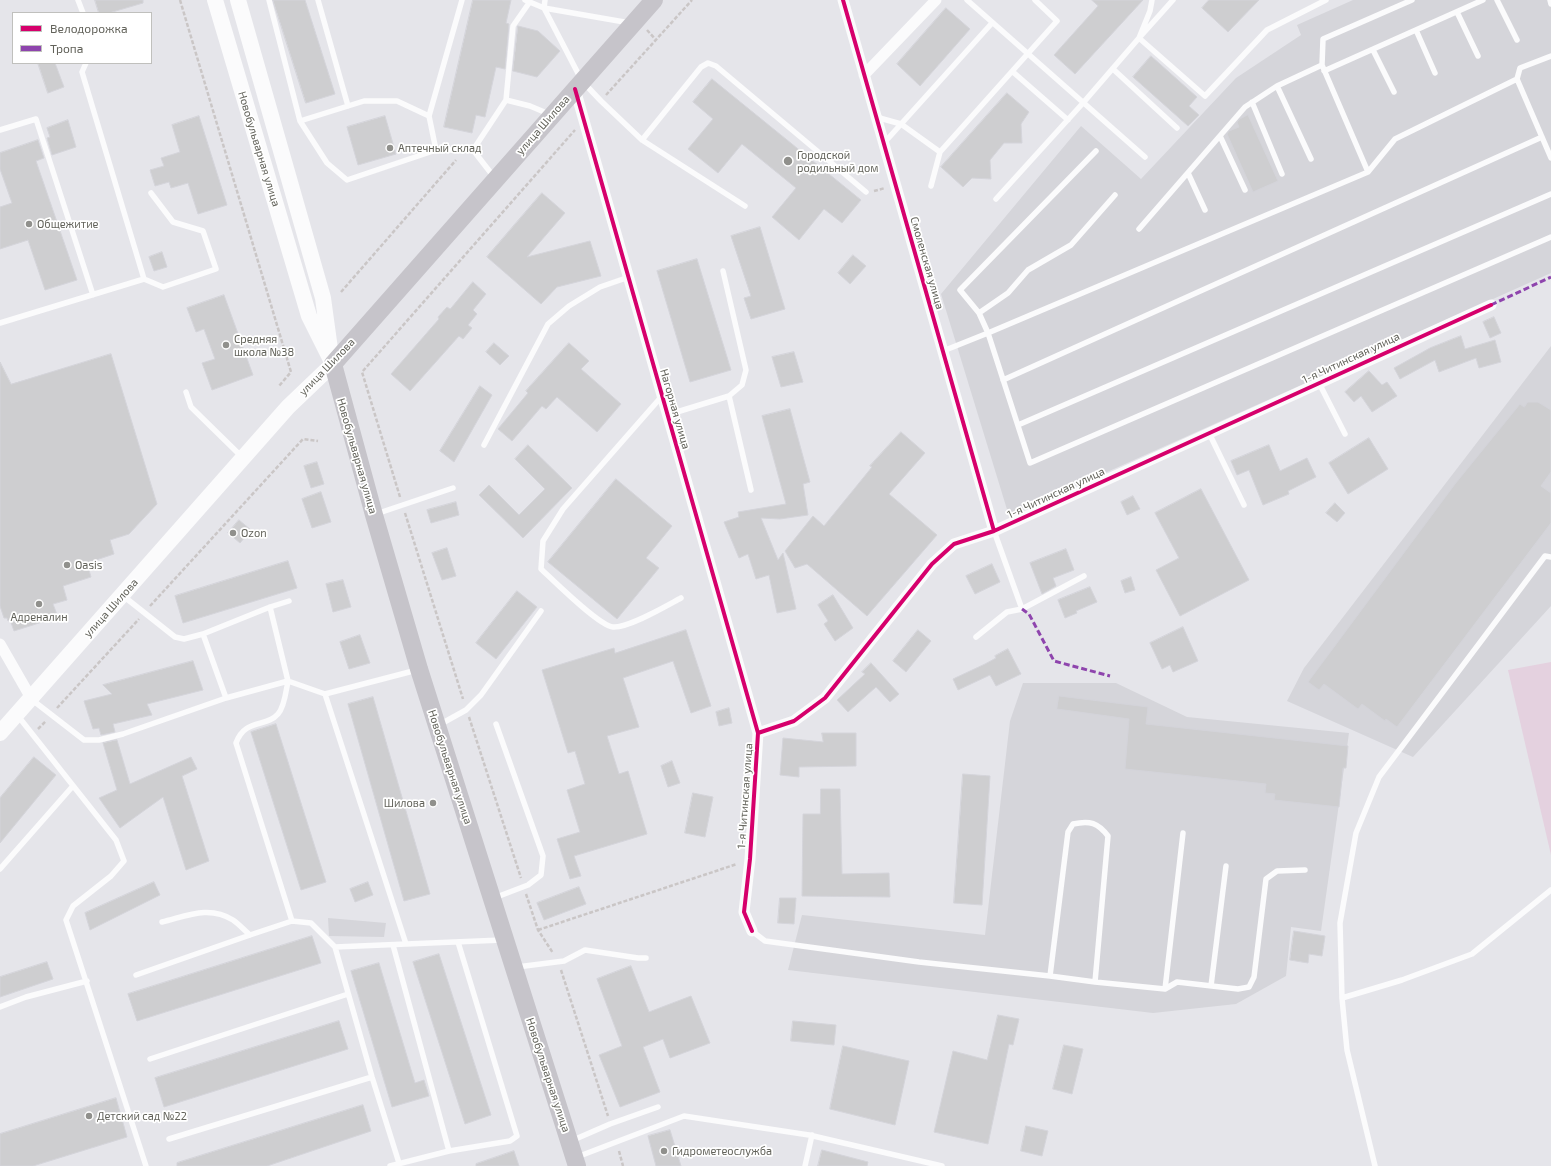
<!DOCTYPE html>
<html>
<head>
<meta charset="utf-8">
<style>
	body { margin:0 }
	#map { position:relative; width:1551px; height:1166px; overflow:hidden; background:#e5e5ea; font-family:"Exo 2",sans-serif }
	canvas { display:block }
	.legend { position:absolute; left:12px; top:12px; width:140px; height:52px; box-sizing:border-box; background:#fff; border:1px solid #c0c0bd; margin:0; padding:5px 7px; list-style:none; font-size:12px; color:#62625a }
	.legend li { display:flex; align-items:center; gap:8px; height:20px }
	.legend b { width:20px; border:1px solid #c0c0bd }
</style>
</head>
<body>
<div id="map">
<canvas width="1551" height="1166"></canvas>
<ul class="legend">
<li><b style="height:5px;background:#d6006c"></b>Велодорожка</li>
<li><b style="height:5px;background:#8e44ad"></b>Тропа</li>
</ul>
</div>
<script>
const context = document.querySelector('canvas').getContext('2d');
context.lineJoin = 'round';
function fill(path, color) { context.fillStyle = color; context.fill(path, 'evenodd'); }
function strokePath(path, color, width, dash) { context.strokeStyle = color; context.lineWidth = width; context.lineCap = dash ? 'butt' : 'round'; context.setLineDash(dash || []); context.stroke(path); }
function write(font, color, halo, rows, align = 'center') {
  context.font = font + ' "Exo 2",sans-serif'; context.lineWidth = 3.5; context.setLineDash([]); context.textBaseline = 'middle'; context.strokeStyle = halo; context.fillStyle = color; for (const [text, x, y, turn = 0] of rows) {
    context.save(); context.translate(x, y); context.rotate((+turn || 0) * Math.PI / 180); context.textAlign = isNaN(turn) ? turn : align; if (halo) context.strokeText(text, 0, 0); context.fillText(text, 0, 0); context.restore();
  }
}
fill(new Path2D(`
	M1353 0H1551V273L1009 516 941 294 1081 126 1141 179 1236 78 1301 35 1297 25Z
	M1551 346V606L1413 757 1287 701 1304 668Z
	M1023 683H1116L1187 717 1349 733 1321 931 1291 927 1286 976 1236 1004 1153 1013 788 970 802 915 985 935 1010 721Z
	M328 918 386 923 384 937 329 936Z`), '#d5d5da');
fill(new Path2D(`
	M1551 662V855L1508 670Z`), '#e4d1df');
const building = new Path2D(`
	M95 0H143V3L109 13H99Z
	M273 0H305L335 94 306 103Z
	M473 0H511L506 23 509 24 505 69 496 67 485 117 476 115 472 133 444 127Z
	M1092 0H1143L1075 74 1054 55 1098 6Z
	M1209 0H1259L1228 32 1202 8Z
	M946 8 970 29 920 86 897 64Z
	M518 26 538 31 560 51 537 77 513 71Z
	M1151 56 1197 97 1189 106 1199 115 1188 126 1133 77Z
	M38 63H55L64 87 48 93Z
	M712 79 861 200 842 223 824 209 799 240 772 217 796 188 742 144 718 173 688 149 713 119 693 102Z
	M1007 93 1029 112 1021 124 1022 143H1004L990 160 991 179 972 178 963 187 941 167Z
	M1248 115 1278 181 1253 192 1227 134 1229 131 1239 127 1237 122 1240 119Z
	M199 116 227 205 198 214 188 183 171 188 169 182 155 186 150 170 164 166 161 158 180 152 172 125Z
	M385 116 396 154 358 165 347 127Z
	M68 120 76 147 52 155 47 138 50 137 47 128Z
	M38 140 44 158 36 161 77 280 45 290 28 240 0 249V207L12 203 0 169V153Z
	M542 193 565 213 527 257 590 241 601 276 557 287 541 304 487 257Z
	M760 227 785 309 751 319 744 298 751 296 731 236Z
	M162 252 167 267 154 271 149 257Z
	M853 255 866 266 850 284 838 273Z
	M697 259 731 370 690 382 657 271Z
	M473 282 486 294 473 310 477 314 468 325 472 328 463 339 459 336 410 391 391 374 439 319 438 317 447 307 450 309Z
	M224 295 253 375 212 390 202 363 215 359 204 329 196 332 187 308Z
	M1494 317 1501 333 1490 338 1483 322Z
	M1461 336 1465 349 1495 340 1501 362 1479 368 1476 358 1439 372 1435 360 1400 379 1394 368 1430 348Z
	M494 343 509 356 500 365 486 352Z
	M569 343 589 361 581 369 621 404 597 432 557 397 546 409 542 406 512 441 498 429 528 393 526 391Z
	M794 352 803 382 781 387 772 357Z
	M111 354 157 504 129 534 110 540 114 554 87 563 91 577 63 586 67 600 53 604 58 617 14 631 10 620 8 621 7 618H4L0 606V362L11 384Z
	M1369 371 1382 385 1387 382 1397 396 1372 412 1361 396 1354 402 1345 392Z
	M480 386 492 395 454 462 440 451Z
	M1528 402H1538L1551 410V472L1541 486 1551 493V523L1397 727 1386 719 1385 721 1362 704 1358 709 1324 684 1319 690 1308 682 1455 484 1520 404 1524 407Z
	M790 409 810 482 803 484 808 515 780 519 761 518 778 560 783 553 796 609 777 613 769 575 756 579 748 554 739 558 724 522 739 517 738 512 786 504 762 416Z
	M901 432 925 453 889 494 937 535 867 616 807 564 795 568 785 551 813 516 824 526 872 467 870 466Z
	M1369 438 1388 469 1348 494 1329 463Z
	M528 445 572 488 523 538 479 495 489 485 519 515 545 489 515 459Z
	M1269 445 1280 471 1307 458 1316 477 1288 491 1289 494 1263 505 1249 470 1237 475 1231 461Z
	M317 462 324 484 311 488 304 466Z
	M616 479 672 526 646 558 659 568 617 619 548 562Z
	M1201 489 1249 580 1180 616 1156 570 1179 558 1155 513Z
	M321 492 331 522 312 528 302 499Z
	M1133 496 1140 509 1127 515 1121 502Z
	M456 502 459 515 431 523 427 510Z
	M1335 503 1345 513 1337 522 1326 513Z
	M239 520 251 530 240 543 228 533Z
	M447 548 456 576 442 580 432 553Z
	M1066 549 1074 570 1053 578 1056 586 1042 594 1030 563Z
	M288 561 297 588 183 623 175 596Z
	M992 564 1000 582 975 594 966 576Z
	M1131 577 1135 590 1125 593 1121 581Z
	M343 580 351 607 333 612 326 584Z
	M1090 587 1097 602 1076 611 1077 613 1065 618 1058 600Z
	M517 591 537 607 496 659 476 643Z
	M833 595 853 628 835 641 824 624 828 621 818 605Z
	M1183 627 1198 661 1173 672 1170 665 1162 669 1150 643Z
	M686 630 711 706 691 713 673 661 623 678 639 727 607 736 619 774 628 771 647 834 574 856 581 876 570 879 557 839 580 832 567 790 585 784 575 751 568 753 542 670 614 648 615 653Z
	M918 630 931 641 906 672 893 661Z
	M360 635 370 663 349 669 340 642Z
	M1008 649 1021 674 996 686 990 675 958 690 953 679 985 664 996 658 995 656Z
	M193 661 203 690 147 704 152 715 113 724 115 732 101 735 99 728 93 729 84 701 112 694 103 685Z
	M871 663 899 694 890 702 876 687 848 712 837 700 865 674 862 672Z
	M1059 696 1148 707 1146 724 1348 746 1346 768H1343L1339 807 1274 800 1275 794 1265 793 1266 784 1125 769 1129 719 1057 709Z
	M373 697 430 894 404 901 348 704Z
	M729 708 732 723 719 726 716 712Z
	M276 724 326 882 301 890 251 732Z
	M822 733H856V766L799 767V777L780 775 783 738 823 742Z
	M117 740 130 784 191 757 197 769 182 776 209 861 186 870 163 797 120 828 99 798 117 790 103 743Z
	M34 757 56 775 0 843V798Z
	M672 761 680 783 668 787 661 766Z
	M963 774 990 776 982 905 954 903Z
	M821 789H840L842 874 889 873 890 897 802 896 803 814H820Z
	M693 793 713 797 705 837 685 833Z
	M154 882 160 895 90 930 85 913Z
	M368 882 373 895 355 902 350 889Z
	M579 887 586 904 544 920 537 903Z
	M780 898H796L794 924 778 923Z
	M1294 931 1325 936 1322 956 1309 954 1308 963 1290 960Z
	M312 936 321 963 137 1021 128 994Z
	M439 954 491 1115 465 1124 413 962Z
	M47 962 53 979 0 997V977Z
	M379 963 415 1083 424 1080 429 1096 392 1107 351 971Z
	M631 966 649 1012 691 996 710 1043 670 1058 663 1039 643 1047 660 1092 620 1107 599 1055 622 1046 597 979Z
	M998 1015 1019 1019 1013 1045 1009 1044 988 1144 934 1132 953 1051 987 1060Z
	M339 1021 348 1049 164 1107 155 1078Z
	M793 1021 836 1025 834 1045 791 1041Z
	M1064 1045 1083 1049 1072 1094 1053 1089Z
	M843 1046 909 1061 895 1125 830 1109Z
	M116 1098 127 1137 33 1166H0V1134Z
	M363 1105 371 1131 267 1166H177V1163Z
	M1026 1126 1048 1131 1042 1156 1021 1151Z
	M670 1130 681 1166H656L648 1136Z
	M822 1150 868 1162 867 1166H818Z
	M514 1151 519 1166H476V1164Z`);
fill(building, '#ceced0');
strokePath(building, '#d4d4da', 1);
strokePath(new Path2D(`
	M180 0 291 372 279 386
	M647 30 656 40
	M606 95 692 0
	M874 191 885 188
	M341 292 456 160
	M400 497 362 372 575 130
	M405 513 463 699
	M150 606 303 439 318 441
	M57 708 139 619
	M469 717 521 878
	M38 729 46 721
	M526 894 538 930 553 953
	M538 930 737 864
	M561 970 608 1116
	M619 1151 623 1166`), '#cac6c6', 2.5, [4, 2]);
strokePath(new Path2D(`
	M78 0 83 13
	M269 0 300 121 327 163 347 180 436 150
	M318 0 348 106
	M462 0 429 116 436 150H473
	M525 0 544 8 630 23
	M545 0 544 8 582 81 601 101 642 140 745 206
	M967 0 1145 157
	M1173 0 1139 38 1205 96 1267 30 1326 0
	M1497 0 1517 40
	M1550 0 1551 4
	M1457 12 1478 56
	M1416 30 1435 73
	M1373 50 1394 92
	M1322 65 1323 39 1412 0
	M1113 69 1177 128
	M1324 71 1483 0
	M1013 72 1068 120
	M1517 79 1520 68 1551 56
	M1277 86 1311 159
	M506 100 530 106 549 114
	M1252 102 1282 174
	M876 117 901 124 940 152
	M300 121 364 101H397L429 116
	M0 130 36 119 93 295
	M1220 136 1245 190
	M642 140 701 67 708 63 716 66 866 192
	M884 143 992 23
	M1096 151 960 290 979 313 988 333 1368 172 1395 139 1517 79 1551 158
	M1188 173 1205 210
	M494 177 473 150 506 100 513 26 529 3
	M931 186 940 152 1057 21 1035 0
	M996 199 1083 103 1139 38 1150 11 1152 0
	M1139 229 1245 107 1277 86 1322 65 1368 172
	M144 279 163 287 216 269 203 231 173 222 151 193
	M979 313 1008 293 1028 270 1071 245 1115 195
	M0 323 144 279 82 72 86 63
	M943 351 988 333 1030 463 1551 237
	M1003 380 1542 137
	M1319 383 1345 434
	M186 392 191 407 242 457
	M662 396 563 509 543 541 541 569C553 580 599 626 613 627 629 628 666 606 681 598
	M729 396 751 490
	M667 415 729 396 742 385 746 370 723 271
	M1018 425 1551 194
	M1209 433 1244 505
	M484 445 548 324 569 306 600 287 629 277
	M376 514 453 488
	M994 531 1022 609 1084 576
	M122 595 175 637 184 639 203 634 270 607 289 601
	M270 607 288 681 325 694 417 670
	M976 637 1007 612 1022 609
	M288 681C286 690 285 706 278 714 266 728 245 718 236 743L292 921
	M325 694 406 944
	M226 698 288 681
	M31 699 84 740H99L123 734 226 698 203 634
	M18 716 116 840 124 861 111 876 73 906 66 920 146 1166
	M439 725 466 710 481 695 541 611
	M0 869 72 787
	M494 898 528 885 541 875 543 856 496 724
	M162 922C187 916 209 905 233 920 239 924 244 930 250 935
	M752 931 765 941 919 962 1050 976 1095 982 1165 989 1177 982 1238 989 1249 987 1254 977 1266 879 1277 871 1305 870
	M517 967 564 961 585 950 638 958H646
	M136 975 250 935 292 921 311 923 335 947
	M1050 976 1068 832 1073 824C1090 820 1098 823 1108 836L1095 982
	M1211 986 1226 866
	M1165 989 1183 833
	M1342 998 1402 980 1472 954 1551 890
	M0 1007 26 997 87 981
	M150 1059 348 994
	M169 1139 372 1077
	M571 1141 610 1124 658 1107
	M449 1151 510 1141 517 1136 458 942
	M577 1157 684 1116 809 1135 942 1166
	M399 1163 372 1077 335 947 502 940
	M390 1166 449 1151 393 945
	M805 1166 812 1135
	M1375 1166 1347 1050 1342 998 1340 923 1356 833 1379 777 1545 556 1551 557`), '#fbfbfc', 5.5);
strokePath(new Path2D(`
	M843 0 994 531
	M864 75 936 0
	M575 89 758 733
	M0 644 31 698
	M752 931 744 912 750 859 758 733 794 721 825 698 932 564 954 544 994 531 1491 305`), '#fbfbfc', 11);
strokePath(new Path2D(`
	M215 0 309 316 333 364
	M238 0 323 298 330 349
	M0 733 288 407 333 364`), '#fbfbfc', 16);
strokePath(new Path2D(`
	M577 1166 419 669 374 515 333 364 654 0`), '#c6c4ca', 18);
strokePath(new Path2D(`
	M1491 305 1551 277
	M1022 609 1029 614 1054 661 1110 676`), '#8e44ad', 3, [6, 3]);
strokePath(new Path2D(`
	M843 0 994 531
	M575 89 758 733
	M752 931 744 912 750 859 758 733 794 721 825 698 932 564 954 544 994 531 1491 305`), '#d6006c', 4);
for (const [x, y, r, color] of [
	[390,148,4,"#90908c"],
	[788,161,5,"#90908c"],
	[29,224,4,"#90908c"],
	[226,345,4,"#90908c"],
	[233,533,4,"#90908c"],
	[67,565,4,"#90908c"],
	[39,604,4,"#90908c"],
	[433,803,4,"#90908c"],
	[89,1116,4,"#90908c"],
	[664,1151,4,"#90908c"]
]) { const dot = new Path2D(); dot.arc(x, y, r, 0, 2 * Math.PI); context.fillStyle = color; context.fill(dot); strokePath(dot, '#fff', 1.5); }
write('11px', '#62625a', '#fff', [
	["улица Шилова",543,125,-49],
	["Новобульварная улица",259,149,73],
	["Смоленская улица",927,263,74],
	["1-я Читинская улица",1351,358,-25],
	["улица Шилова",327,367,-46],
	["Нагорная улица",675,409,74],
	["Новобульварная улица",357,456,74],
	["1-я Читинская улица",1056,493,-25],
	["улица Шилова",111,608,-48],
	["Новобульварная улица",450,767,72],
	["1-я Читинская улица",745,796,-86],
	["Новобульварная улица",548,1075,72]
]);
write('11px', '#62625a', '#fff', [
	["Аптечный склад",398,148],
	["Городской",797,155],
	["родильный дом",797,168],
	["Общежитие",37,224],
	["Средняя",234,339],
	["школа №38",234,352],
	["Ozon",241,533],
	["Oasis",75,565],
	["Адреналин",39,617,"center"],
	["Шилова",425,803,"right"],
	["Детский сад №22",97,1116],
	["Гидрометеослужба",672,1151]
], 'left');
</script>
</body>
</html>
